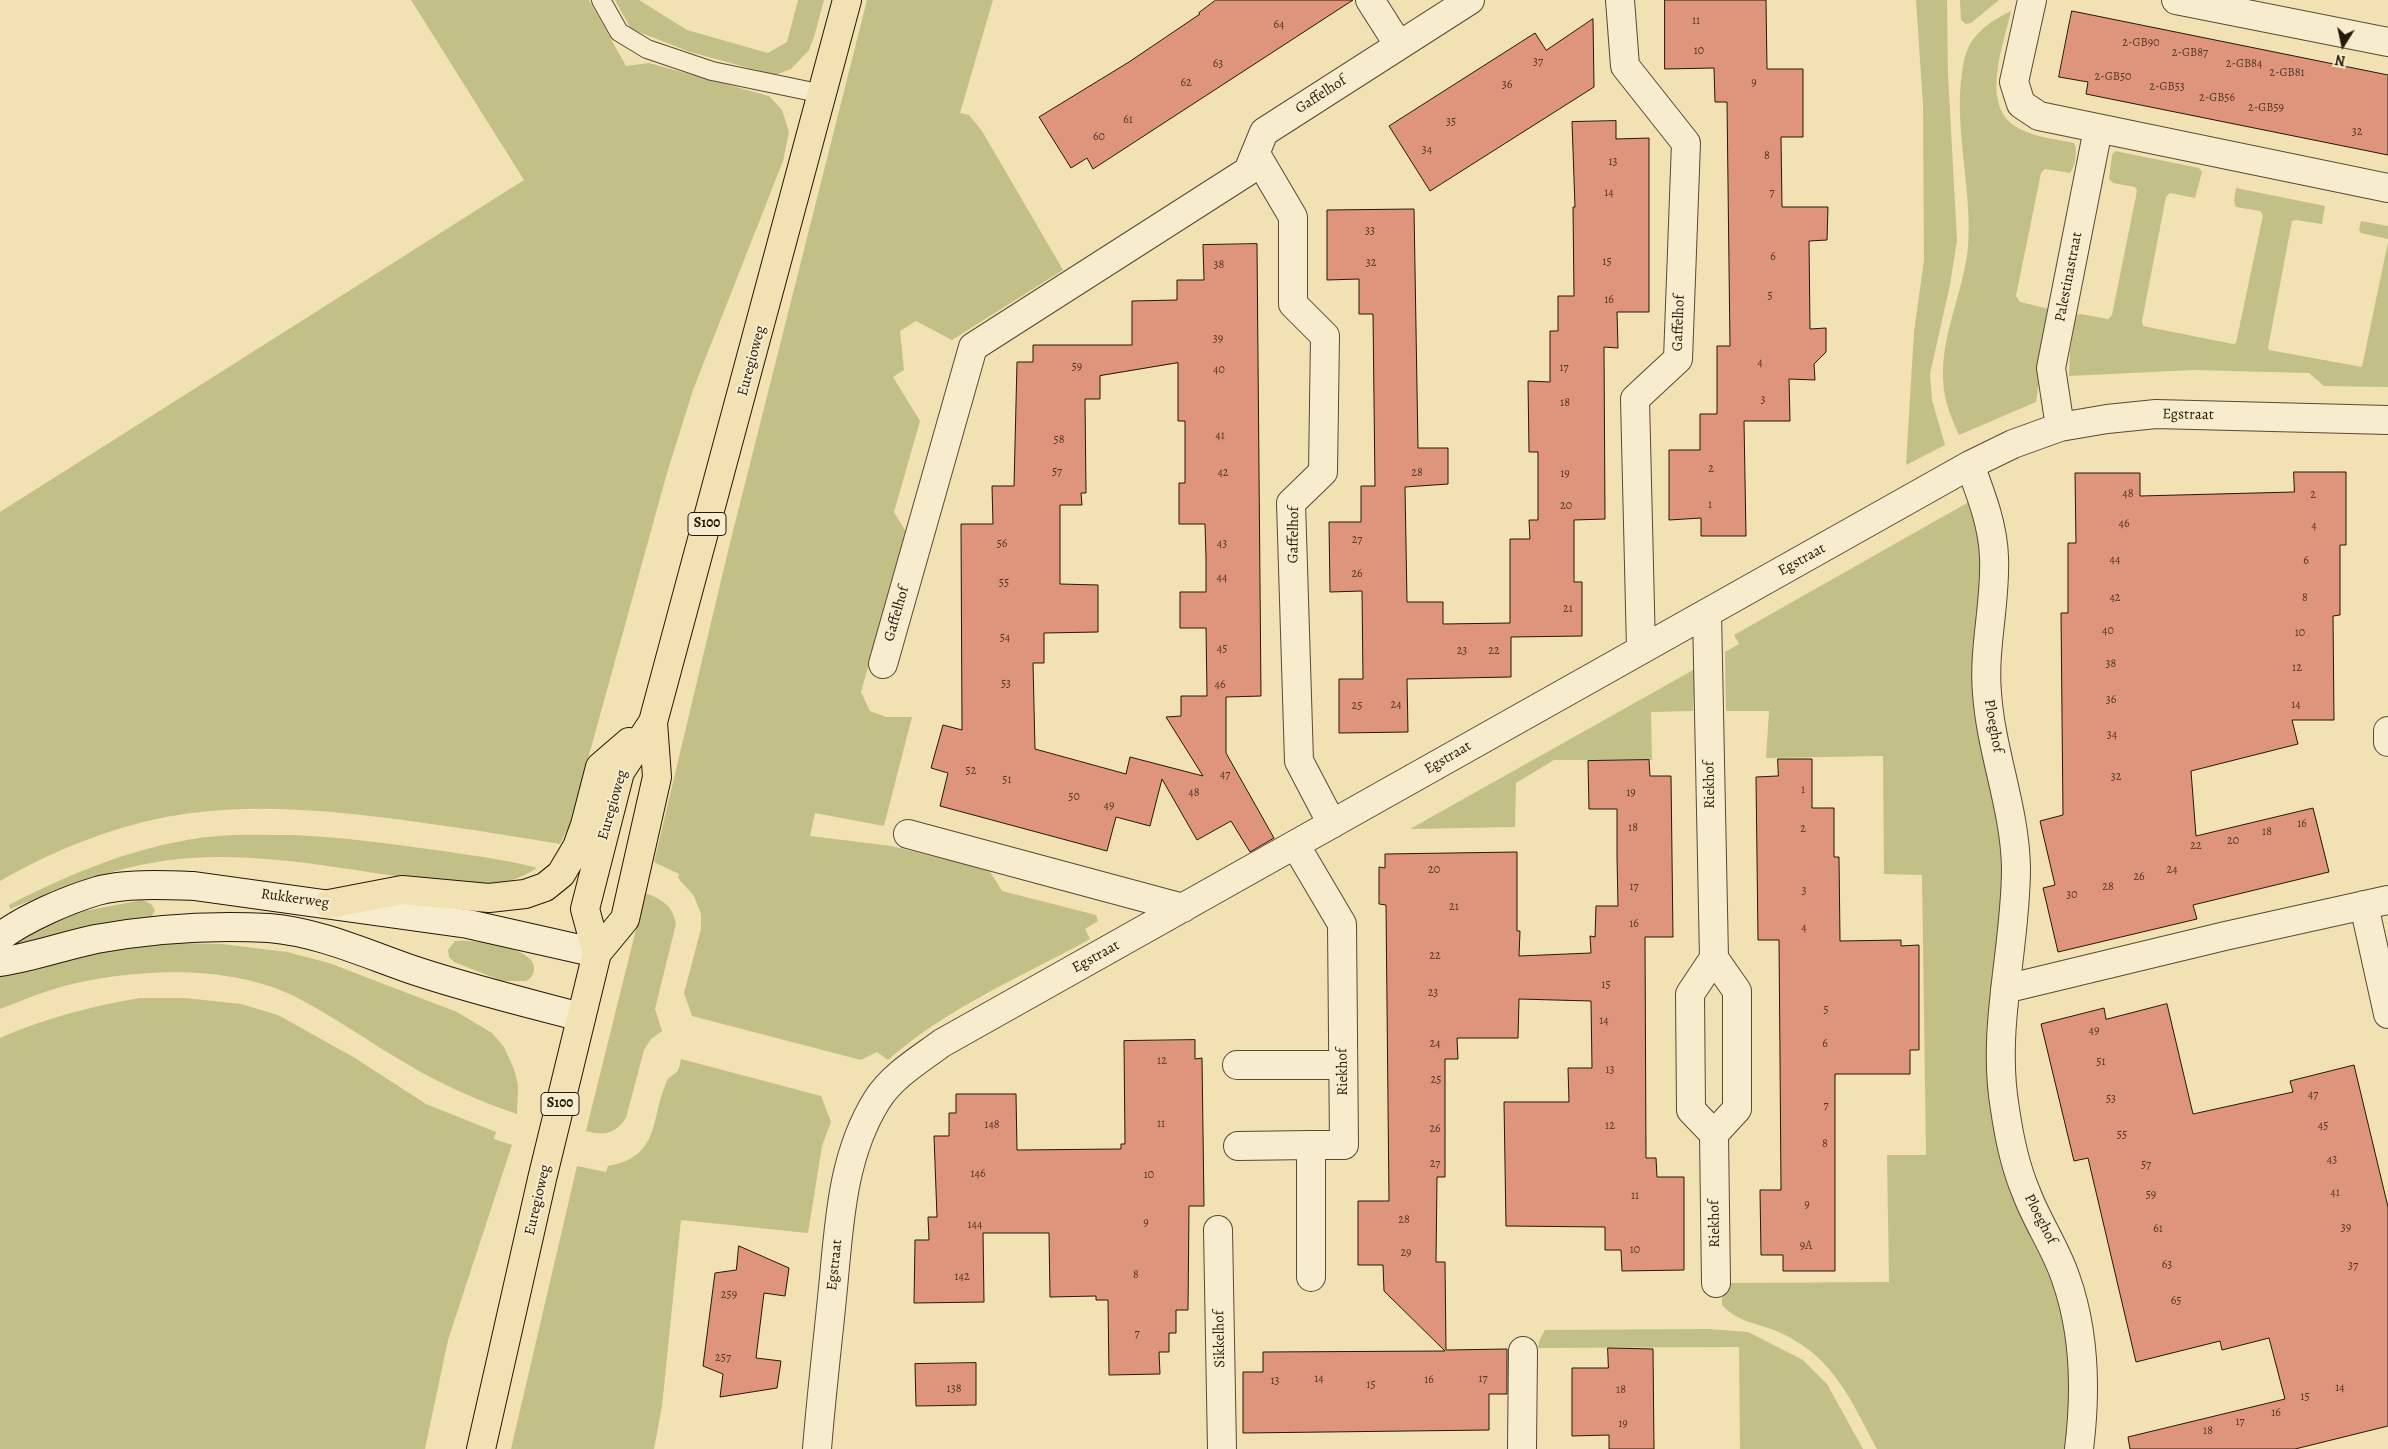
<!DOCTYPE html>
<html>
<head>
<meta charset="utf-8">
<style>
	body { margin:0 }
	#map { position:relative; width:2388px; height:1449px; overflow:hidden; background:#f2e1b2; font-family:Alegreya,serif }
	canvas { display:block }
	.north { position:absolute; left:2318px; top:20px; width:50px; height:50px; -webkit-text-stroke:4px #f7eccd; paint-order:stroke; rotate:190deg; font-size:14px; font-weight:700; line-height:20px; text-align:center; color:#251809 }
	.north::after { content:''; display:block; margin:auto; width:18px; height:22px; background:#251809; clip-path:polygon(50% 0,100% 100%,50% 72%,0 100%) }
</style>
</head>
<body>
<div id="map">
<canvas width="2388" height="1449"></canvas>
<div class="north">N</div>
</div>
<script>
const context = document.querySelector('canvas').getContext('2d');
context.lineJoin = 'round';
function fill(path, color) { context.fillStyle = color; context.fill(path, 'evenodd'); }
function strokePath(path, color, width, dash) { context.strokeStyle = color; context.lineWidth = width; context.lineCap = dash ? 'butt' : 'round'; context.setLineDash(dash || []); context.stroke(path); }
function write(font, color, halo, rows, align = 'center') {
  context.font = font + ' Alegreya,serif'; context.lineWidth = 4; context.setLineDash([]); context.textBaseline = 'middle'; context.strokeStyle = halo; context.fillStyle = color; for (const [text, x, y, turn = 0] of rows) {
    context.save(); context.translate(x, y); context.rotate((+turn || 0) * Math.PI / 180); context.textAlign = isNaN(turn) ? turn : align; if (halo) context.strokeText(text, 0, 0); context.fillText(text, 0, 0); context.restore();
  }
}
fill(new Path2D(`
	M411 0H589L626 66 649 63 769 96 782 110 789 132 783 161 693 390 667 473 570 824 560 844C507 835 455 827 403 820 332 811 263 804 192 813 126 821 57 848 0 881V512L524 180Z
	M615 0H639L687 30 768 53 787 42 798 0H824L814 37 809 50 791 69 775 75 690 52 631 29Z
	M867 0H993L960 113 969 115 982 131 1063 270 952 340 916 321 900 331 904 370 893 377 920 421 894 512 906 532 861 692 870 711 886 717H912L884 826 815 813 810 836 891 846 989 870 1002 891 1096 915 1098 921 1085 929 1090 939C1023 976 945 1009 888 1060L877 1052 861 1060 692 1016 684 993 701 929V914L694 896 678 878 679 874 654 862 729 547Z
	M1916 0H1947L1948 75 1957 240 1950 285 1930 374 1932 400 1945 445 1906 465 1914 332 1924 260 1923 105Z
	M1960 0H1999L1971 23 1966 24 1961 20Z
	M2011 11C2004 44 1980 103 2015 126 2031 137 2056 139 2074 143 2078 150 2075 167 2070 173L2045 169 2041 173 2016 296 2020 302 2049 309 2036 402 1959 435C1949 414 1942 394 1943 370 1944 328 1964 289 1968 247 1973 187 1951 121 1964 61 1969 35 1989 22 2011 11Z
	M2115 151 2199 168 2202 172 2195 198 2170 193 2166 197 2142 321 2143 326 2233 344 2236 343 2263 215 2260 211 2236 207 2234 201 2236 188 2325 206 2322 224 2296 220 2292 221 2268 348 2269 350 2362 367 2388 242V387L2324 386 2309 373 2193 370 2069 376 2070 351 2076 315 2080 314 2108 319 2112 315 2137 191 2135 187 2113 183 2109 179 2112 155Z
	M2361 221 2388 226V239L2361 233 2359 230Z
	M1974 499 1982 529 1999 803 2007 887 1993 1016 2044 1246 2071 1335V1449H1877C1851 1401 1835 1359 1783 1334 1761 1323 1739 1324 1722 1305V1283L1889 1282 1887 1155H1926L1922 875 1884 874 1883 756 1766 758 1769 711H1726L1725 652 1739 644 1734 635Z
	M1695 669 1693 711 1651 712 1652 760H1554L1516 783 1515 827 1410 829Z
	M293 835C340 837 387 843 435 850 469 855 504 859 537 868 519 880 498 885 476 886 452 887 426 880 402 877 333 867 261 853 191 858 127 862 69 885 10 909L9 905C73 872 143 843 217 836 242 834 267 835 293 835Z
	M645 893C662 899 673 906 676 924L655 1009 662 1031 651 1039 644 1050 626 1118C615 1134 604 1136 586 1131Z
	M142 900 151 904 155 910 151 918 18 945 16 942 25 930 79 912Z
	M455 941C471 939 537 947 534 969 534 975 531 978 526 981H502L454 962 449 957 448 950Z
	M174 943 222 944 287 952 329 963 457 1012 492 1033 504 1047 514 1069 518 1085 517 1114C479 1101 442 1085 407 1064 369 1042 333 1016 294 996 228 964 134 968 64 986 42 992 21 1001 0 1009V977C57 959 115 948 174 943Z
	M140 998H185L241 1004 278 1015 355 1058 426 1104 496 1132 494 1139 512 1145 448 1340 425 1449H0V1038C45 1018 92 1006 140 998Z
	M681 1059 821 1096 831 1122 822 1146 808 1233 681 1220 662 1406 654 1449H511L577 1166 606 1172 608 1166C661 1157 650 1118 667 1081 669 1076 676 1074 678 1070 680 1067 680 1062 681 1059Z
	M1709 1329 1748 1332 1803 1360 1827 1384 1863 1449H1740L1739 1347 1538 1348 1539 1341 1545 1330Z`), '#c3c087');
const building = new Path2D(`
	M1216 0H1353L1093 169 1087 158 1071 168 1039 117 1129 62 1200 14 1199 13Z
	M1665 0H1766L1767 69H1803V137H1781L1782 207H1828L1827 240 1809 241 1810 329 1826 328V352L1814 364 1815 380 1789 379 1790 421H1744L1746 536H1701V518L1669 520V450H1700V414H1717V346H1730L1727 102H1715L1714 68 1665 69Z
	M2072 11 2388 75V155L2086 94 2088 82 2059 77Z
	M1593 19 1594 87 1430 191 1389 126 1535 33 1546 50Z
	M1616 121V139L1649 138V312H1617L1618 348 1604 347 1605 519 1574 520V582H1582V636L1511 637V677L1407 679 1408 732 1339 733V679H1363L1362 591 1330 592 1329 522H1361V486H1375L1373 314H1359V279L1327 280V210L1414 209 1418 448H1448V484L1405 487 1407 602H1443V624L1510 623V539H1530L1529 520H1538V452H1529L1528 381 1550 382V331H1558V296H1574L1573 207H1575L1572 122Z
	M1257 244 1261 696 1226 697V753L1274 838 1250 852 1231 821 1197 840 1162 779 1150 826 1116 817 1107 851 940 806 948 773 931 768 943 725 962 730 961 524H993L992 486H1014L1017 362H1033V345H1132V301L1177 300V280H1204L1203 245ZM1178 363V421H1185V483H1179V524H1205L1206 558V592H1180V628H1206L1207 696H1181V716L1166 717 1203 776 1130 757 1126 774 1035 749 1033 663H1044V633L1098 632V585L1060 584V505H1082L1081 493H1086L1085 399H1100V376Z
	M2294 472H2346V545H2340V615L2333 616 2334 720H2292L2298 744 2191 771 2196 836 2313 808 2329 872 2193 905 2197 919 2058 952 2043 888 2055 885 2040 821 2063 815 2061 613H2068V543H2076L2075 473H2140V496L2294 492Z
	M1778 759H1812V808H1834V857H1839L1840 941 1901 940V946L1919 945V1050H1910V1074H1835V1271H1783V1255H1761L1760 1190H1781L1780 1057 1779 940H1758L1756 777 1778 776Z
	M1649 760 1650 776H1671L1673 937H1645L1646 1158H1656L1657 1177H1684V1270L1622 1271 1621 1250H1605V1227L1506 1226 1504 1102H1569L1568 1068H1592L1591 1001 1519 999 1518 1038H1457L1458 1059H1445V1177H1437L1436 1262H1445L1446 1350 1507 1349V1394H1489V1430L1243 1433V1372H1263V1352L1445 1351 1384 1291 1383 1265H1358V1201H1389L1386 905 1379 904V867L1385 868V854L1517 852V931H1520L1519 956 1591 953 1590 936 1595 937 1596 906H1618L1617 857V809H1589L1588 761Z
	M2167 1004 2193 1114 2293 1092 2290 1081 2354 1065 2388 1207V1426L2295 1449H2130L2128 1437 2285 1399 2269 1338 2222 1350 2220 1341 2136 1362 2088 1158 2074 1161 2041 1024 2104 1008 2106 1019Z
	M1195 1040V1059L1202 1058 1204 1206H1189L1188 1310H1176V1333H1169V1352H1159L1160 1374 1109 1375 1108 1300H1096V1296L1050 1297 1049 1233H983L984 1302 914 1303 915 1240H929L928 1217H937L934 1136H949V1113H956V1094H1016L1017 1150 1121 1149V1144H1125L1124 1041Z
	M739 1246 789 1268 785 1296 764 1293 756 1358 781 1361 777 1388 720 1397 723 1374 703 1366 715 1273 736 1270Z
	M1608 1348 1653 1349 1654 1449H1609V1435L1572 1436V1368H1608Z
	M976 1363V1405L916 1406 915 1364Z`);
fill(building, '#de957c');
strokePath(building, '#251809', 1);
const lane = new Path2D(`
	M601 0 619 32 647 49 712 71 823 94`);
const street = new Path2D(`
	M1370 0 1398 44
	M1620 0 1625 66 1686 143 1678 359 1635 399 1641 649
	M2032 0 2014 82 2021 104 2039 116 2388 188
	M2176 0 2388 42
	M1256 154 1293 217V304L1325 336 1323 472 1291 503 1299 761 1332 824
	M2060 427 2051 368 2098 129
	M1970 465C1981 495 1993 525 1994 557 1996 603 1983 648 1987 693 1991 752 2015 808 2016 868 2016 949 1991 1028 2005 1109 2009 1137 2015 1166 2026 1192 2037 1222 2056 1248 2066 1279 2085 1333 2086 1393 2079 1449
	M1707 613 1714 958 1737 991V1109L1714 1134
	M883 664 973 347 1248 171 1264 132 1470 0
	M2388 731V742
	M908 834 1183 908
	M1296 846 1342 924 1344 1145H1311V1277
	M2364 905 2388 1014
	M1714 958 1690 994 1691 1110 1714 1134 1716 1283
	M2005 989 2225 936 2388 900
	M1237 1065H1343
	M1238 1146 1311 1145
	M1218 1230 1222 1449
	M817 1449C821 1399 827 1348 832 1298 839 1231 840 1159 877 1100 892 1076 919 1060 942 1043L1970 465 2013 444 2060 427 2107 419 2156 414 2388 420
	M1522 1449 1523 1351`);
const secondary = new Path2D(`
	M0 937C25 918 67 900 97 891 123 883 167 885 194 886L468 924 597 953
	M0 962C33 957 63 946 96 939 151 929 212 925 269 928 318 932 364 953 410 969 466 988 524 1002 581 1017`);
const primary = new Path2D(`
	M329 904 402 890 489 898 525 894 545 887 561 874 577 847 585 825 600 767 629 742
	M597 953 585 909 620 772 653 722 847 0
	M481 1449 542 1179 597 953 625 919 657 777 653 722`);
strokePath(lane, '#584a33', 20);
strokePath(street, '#584a33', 30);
strokePath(secondary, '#251809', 30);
strokePath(primary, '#251809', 30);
strokePath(lane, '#f7eccd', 18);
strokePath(street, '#f7eccd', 28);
strokePath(secondary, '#f7eccd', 28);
strokePath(primary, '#f2e1b2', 28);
write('12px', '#533726', null, [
	["11",1696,21],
	["64",1279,25],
	["2-GB90",2141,43],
	["10",1699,51],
	["2-GB87",2190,53],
	["37",1538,62],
	["63",1218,64],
	["2-GB84",2244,64],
	["2-GB81",2287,73],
	["2-GB50",2113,77],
	["62",1186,83],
	["9",1754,83],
	["36",1507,85],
	["2-GB53",2167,87],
	["2-GB56",2217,98],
	["2-GB59",2266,108],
	["61",1128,120],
	["35",1451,122],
	["32",2357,132],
	["60",1099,137],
	["34",1427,150],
	["8",1767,156],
	["13",1613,162],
	["14",1609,193],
	["7",1772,193],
	["33",1370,231],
	["6",1773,257],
	["15",1607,262],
	["32",1371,263],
	["38",1219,265],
	["5",1770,296],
	["16",1609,300],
	["39",1218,339],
	["4",1760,363],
	["59",1077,367],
	["17",1564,368],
	["40",1219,370],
	["3",1763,400],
	["18",1565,403],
	["41",1220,436],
	["58",1059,440],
	["2",1711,469],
	["57",1057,472],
	["42",1223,473],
	["28",1417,473],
	["19",1565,474],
	["48",2128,494],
	["2",2313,495],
	["1",1710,505],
	["20",1566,506],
	["46",2124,524],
	["4",2314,526],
	["27",1357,540],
	["56",1002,544],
	["43",1222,544],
	["44",2115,560],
	["6",2306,561],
	["26",1357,574],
	["44",1222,578],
	["55",1004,583],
	["42",2115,598],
	["8",2305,598],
	["21",1568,609],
	["40",2108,631],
	["10",2300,633],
	["54",1005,638],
	["45",1222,649],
	["23",1462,651],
	["22",1494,651],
	["38",2111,664],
	["12",2297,668],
	["53",1006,684],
	["46",1220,685],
	["36",2111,700],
	["24",1396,705],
	["14",2296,705],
	["25",1357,706],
	["34",2112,735],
	["52",971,771],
	["47",1225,775],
	["32",2116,777],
	["51",1007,780],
	["1",1803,790],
	["48",1194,793],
	["19",1631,793],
	["50",1074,797],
	["49",1109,806],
	["16",2302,824],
	["18",1633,828],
	["2",1803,829],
	["18",2267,832],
	["20",2233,841],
	["22",2196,846],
	["20",1434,870],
	["24",2172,870],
	["26",2139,877],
	["17",1634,887],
	["28",2108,887],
	["3",1804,891],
	["30",2072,895],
	["21",1454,907],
	["16",1634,924],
	["4",1804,928],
	["22",1435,956],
	["15",1606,985],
	["23",1433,993],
	["5",1826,1010],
	["14",1604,1021],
	["49",2094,1031],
	["24",1435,1044],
	["6",1825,1044],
	["12",1162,1061],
	["51",2101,1062],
	["13",1610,1070],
	["25",1436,1080],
	["47",2313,1095],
	["53",2111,1099],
	["7",1826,1106],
	["11",1161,1124],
	["148",992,1125],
	["12",1610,1126],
	["45",2323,1126],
	["26",1435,1129],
	["55",2122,1135],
	["8",1825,1144],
	["43",2332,1160],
	["27",1435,1164],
	["57",2146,1165],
	["146",978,1174],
	["10",1149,1175],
	["41",2335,1193],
	["59",2151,1195],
	["11",1635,1196],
	["9",1807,1205],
	["28",1404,1220],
	["9",1146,1223],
	["144",975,1225],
	["39",2346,1228],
	["61",2158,1229],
	["9A",1806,1246],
	["10",1635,1250],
	["29",1406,1253],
	["63",2167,1265],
	["37",2353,1266],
	["8",1136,1275],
	["142",962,1277],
	["259",729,1295],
	["65",2176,1301],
	["7",1137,1334],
	["257",723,1358],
	["14",1319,1379],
	["17",1483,1379],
	["16",1429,1380],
	["13",1275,1381],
	["15",1371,1385],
	["14",2340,1388],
	["138",954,1389],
	["18",1621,1390],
	["15",2305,1397],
	["16",2276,1413],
	["17",2240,1422],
	["19",1623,1424],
	["18",2208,1431]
]);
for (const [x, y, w] of [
	[707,524,38],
	[560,1104,38]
]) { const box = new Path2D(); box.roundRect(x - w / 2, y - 11.5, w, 23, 4); context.fillStyle = '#f7eccd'; context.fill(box); strokePath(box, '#251809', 1); }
write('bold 14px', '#251809', null, [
	["S100",707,524],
	["S100",560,1104]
]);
write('15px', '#251809', '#f7eccd', [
	["Gaffelhof",1321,95,-33],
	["Palestinastraat",2069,277,-79],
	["Gaffelhof",1679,323,-88],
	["Euregioweg",752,361,-75],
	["Egstraat",2188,415,1],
	["Gaffelhof",1294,535,-89],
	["Egstraat",1802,560,-29],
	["Gaffelhof",897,614,-74],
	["Ploeghof",1993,726,80],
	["Egstraat",1448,758,-30],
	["Riekhof",1710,785,-91],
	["Euregioweg",613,805,-74],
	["Rukkerweg",295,899,8],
	["Egstraat",1096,957,-29],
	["Riekhof",1343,1072,-91],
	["Euregioweg",538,1200,-77],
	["Ploeghof",2040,1219,63],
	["Riekhof",1715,1224,-91],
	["Egstraat",835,1265,-84],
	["Sikkelhof",1220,1339,-91]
]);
</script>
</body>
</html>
